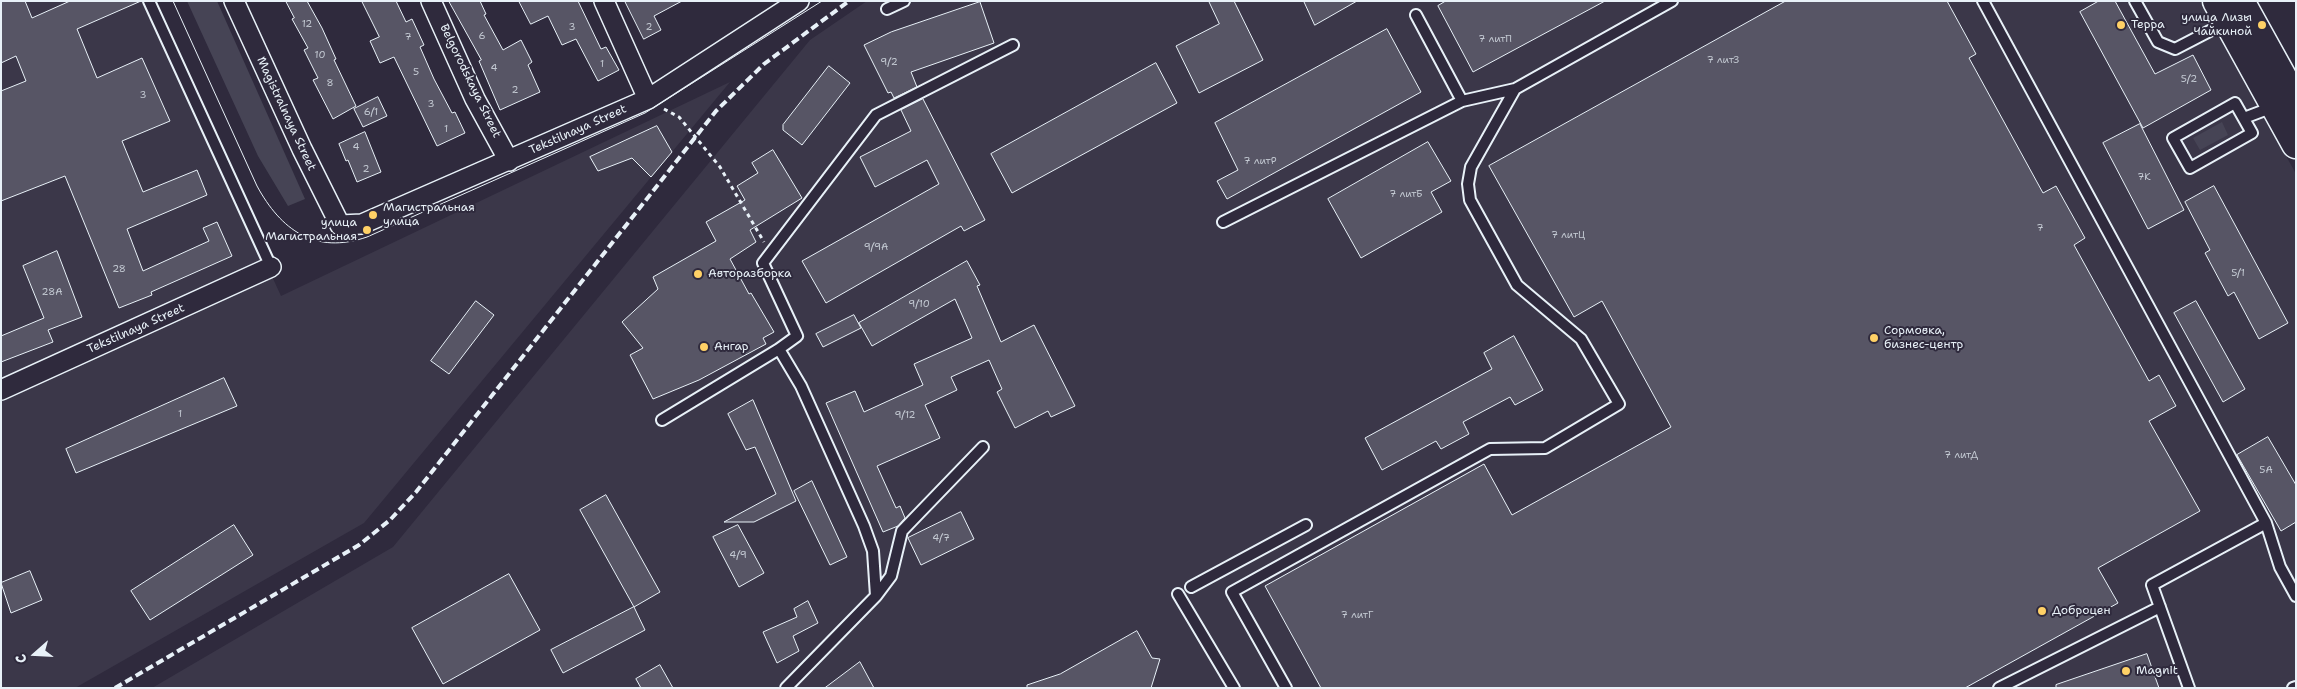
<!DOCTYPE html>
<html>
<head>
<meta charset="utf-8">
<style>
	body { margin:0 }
	#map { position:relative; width:2297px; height:689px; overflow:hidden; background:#2f2a3d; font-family:"Shantell Sans",sans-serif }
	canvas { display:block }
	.frame { position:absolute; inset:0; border:2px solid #e8f1f8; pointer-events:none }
	.north { position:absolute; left:10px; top:629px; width:50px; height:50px; -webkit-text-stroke:4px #2f2a3d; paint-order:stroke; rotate:251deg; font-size:14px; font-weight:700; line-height:20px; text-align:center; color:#e8f1f8 }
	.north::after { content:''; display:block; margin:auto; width:18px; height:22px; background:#e8f1f8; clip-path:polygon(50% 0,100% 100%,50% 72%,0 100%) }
</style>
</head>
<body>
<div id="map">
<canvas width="2297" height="689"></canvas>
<div class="frame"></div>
<div class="north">С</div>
</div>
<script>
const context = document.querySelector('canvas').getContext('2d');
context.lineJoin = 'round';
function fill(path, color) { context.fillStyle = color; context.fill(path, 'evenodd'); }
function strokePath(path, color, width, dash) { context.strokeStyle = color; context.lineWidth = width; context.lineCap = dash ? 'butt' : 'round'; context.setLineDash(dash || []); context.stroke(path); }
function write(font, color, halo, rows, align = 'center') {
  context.font = font + ' "Shantell Sans",sans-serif'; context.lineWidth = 4; context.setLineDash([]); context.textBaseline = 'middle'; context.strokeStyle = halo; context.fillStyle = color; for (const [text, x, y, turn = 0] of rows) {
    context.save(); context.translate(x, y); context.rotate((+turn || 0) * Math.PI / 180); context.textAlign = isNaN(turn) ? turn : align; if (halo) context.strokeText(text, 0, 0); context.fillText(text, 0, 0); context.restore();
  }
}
fill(new Path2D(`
	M1 1H146L281 296 730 82 364 523 75 688H1Z
	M867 1H2201L2296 174V688H152L393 547 810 40Z`), '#3b3749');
fill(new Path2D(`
	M187 1H217L305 199 288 206 258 156Z
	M2222 122 2228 135 2200 150 2193 138Z`), '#464455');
const building = new Path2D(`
	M1 1H25L32 18 70 1H141L77 29 97 78 142 58 170 121 122 141 143 192 197 170 207 195 127 229 143 271 209 241 203 228 217 222 232 256 151 292 152 295 119 308 65 176 1 201V91L26 81 16 56 1 63Z
	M286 1H307L322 28 336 59 334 60 356 106 333 119 313 80 318 78 304 50 308 48 292 19 294 18Z
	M362 1H396L406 22 412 19 424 45 420 47 434 79 452 113 455 112 465 133 437 146 394 57 380 63 370 41 379 37Z
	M449 1H480L486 14 484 15 503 50 521 40 532 62 528 65 540 92 500 110 479 61 481 60Z
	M519 1H578L601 49 606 47 619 70 598 81 576 39 562 45 548 16 531 24Z
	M625 1H682L654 16 661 30 644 39Z
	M1209 1H1234L1263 60 1199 93 1176 46 1219 24Z
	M1304 1H1357L1315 25Z
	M1446 1H1605L1473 72 1438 6Z
	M1786 1H1947L1976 54 1969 58 2043 193 2056 186 2085 238 2074 245 2149 381 2159 375 2176 406 2149 421 2200 511 2098 568 2118 603 1965 688H1321L1265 586 1484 464 1512 515 1671 427 1602 301 1574 317 1489 166Z
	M2099 1H2115L2155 74 2193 55 2211 90 2143 128 2080 12Z
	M980 2 994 43 911 72 917 87 894 98 891 92 888 93 864 45 891 32Z
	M1387 29 1421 92 1227 199 1217 181 1238 170 1215 123Z
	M1156 63 1177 103 1012 193 991 154Z
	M829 66 850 83 802 145 783 130V125Z
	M378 97 387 116 363 127 354 109Z
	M923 99 985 220 964 231 961 226 826 303 802 261 939 184 927 160 875 187 860 157 911 131 901 110Z
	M2140 124 2184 210 2148 229 2103 143Z
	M657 126 672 152 651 177 632 158 598 171 590 157Z
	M365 132 381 172 357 182 348 160 346 161 339 144Z
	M1428 142 1451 181 1431 192 1442 212 1361 258 1328 199Z
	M773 150 802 198 750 230 756 242 730 259 749 294 751 293 774 332 763 338 766 344 699 380 653 399 630 355 643 348 622 322 658 289 653 277 716 241 706 222 745 200 737 186 758 173 752 163Z
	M2214 186 2288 323 2259 339 2234 292 2228 296 2205 253 2210 250 2185 202Z
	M57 251 82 317 48 330 53 342 1 362V336L44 318 23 266Z
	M967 261 980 285 977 286 1001 342 1034 325 1075 406 1051 417 1048 411 1015 428 997 392 1002 389 989 360 951 377 957 390 925 405 940 438 877 466 896 508 900 506 905 518 898 526 883 532 826 403 855 391 864 412 923 385 914 364 972 338 955 299 872 346 859 323Z
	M476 301 494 315 449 374 431 361Z
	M2196 301 2245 389 2223 402 2174 313Z
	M854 315 861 328 823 347 816 334Z
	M1514 336 1543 390 1515 405 1510 397 1463 422 1469 434 1441 449 1436 441 1382 470 1365 438 1492 369 1484 353Z
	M224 378 237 406 76 473 66 449Z
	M753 400 796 501 754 522H724L776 494 755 447 746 450 728 414Z
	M2268 437 2296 485V522L2281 531 2237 455Z
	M812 481 847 557 830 565 794 491Z
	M606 495 660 592 634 607 580 510Z
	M961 512 974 539 921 565 908 538Z
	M234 525 253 555 150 620 131 591Z
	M738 525 764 573 739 587 713 537Z
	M30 571 42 600 11 613 1 583Z
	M509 574 540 630 443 684 412 628Z
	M808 601 818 623 793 636 799 651 777 663 763 632 797 617 794 609Z
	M634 607 645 630 563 673 551 650Z
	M1137 631 1152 658 1160 659 1151 688H1027V685L1060 674Z
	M2147 654 2159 688H2056V685Z
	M860 662 874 688H825Z
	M660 665 673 688H641L636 679Z`);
fill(building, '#575565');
strokePath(building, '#e8f1f8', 1);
const lane = new Path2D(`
	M149 1 271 267
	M1983 1 2266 523 2280 567 2296 596
	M2135 1 2158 42 2175 49 2227 22
	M887 9 904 1
	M1416 15 1462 101
	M2235 103 2252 133 2190 168 2173 138Z
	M2244 118 2273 107
	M1223 222 1462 101 1515 89
	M662 420 779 349
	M1191 587 1306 525
	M1178 594 1234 688
	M876 596 873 551 864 526 801 386 779 349 797 336 763 263 876 115 1013 45
	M786 688 876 596 891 576 902 531 983 447
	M1286 688 1232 592 1490 449 1545 448 1619 404 1581 339 1517 285 1470 200 1468 184 1471 167 1515 89 1672 1
	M1999 688 2160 607
	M2189 688 2152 585 2266 523
	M2293 688 2296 687`);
const street = new Path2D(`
	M234 1 302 149 340 225 362 224 648 99 799 1
	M431 1 475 99 509 161
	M604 1 648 99
	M1 390 271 267`);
const secondary = new Path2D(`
	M2217 1 2296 144
	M2240 1 2296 102`);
strokePath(lane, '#e8f1f8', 14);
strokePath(street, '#e8f1f8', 22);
strokePath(secondary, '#e8f1f8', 31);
strokePath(new Path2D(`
	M664 109 679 117 720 167 764 242`), '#e8f1f8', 3, [4, 4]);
strokePath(lane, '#2f2a3d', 10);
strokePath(street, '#2f2a3d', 19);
strokePath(secondary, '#2f2a3d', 28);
strokePath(new Path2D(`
	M173 1 257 186C281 230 315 255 367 237L645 113 822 1`), '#e8f1f8', 1);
strokePath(new Path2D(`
	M115 688 359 545 390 520 416 492 716 111 764 64 849 1`), '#e8f1f8', 4, [8, 4]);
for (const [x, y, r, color] of [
	[2121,25,5,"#ffd166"],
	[2262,25,5,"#ffd166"],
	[373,215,5,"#ffd166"],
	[367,230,5,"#ffd166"],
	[698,274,5,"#ffd166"],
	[1874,338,5,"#ffd166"],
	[704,347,5,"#ffd166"],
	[2042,611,5,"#ffd166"],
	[2126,671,5,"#ffd166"]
]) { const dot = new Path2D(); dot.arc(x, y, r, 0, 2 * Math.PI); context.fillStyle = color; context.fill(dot); strokePath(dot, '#2f2a3d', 2); }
write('10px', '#c4cad3', null, [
	["12",307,24],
	["3",572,27],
	["2",649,27],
	["6",482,36],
	["7",408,37],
	["7 литП",1495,39],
	["10",320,55],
	["7 литЗ",1723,60],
	["9/2",889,62],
	["1",602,64],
	["4",494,68],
	["5",416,72],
	["5/2",2189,79],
	["8",330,83],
	["2",515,90],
	["3",143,95],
	["3",431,104],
	["6/1",371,112],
	["1",446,129],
	["4",356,147],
	["7 литР",1260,161],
	["2",366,169],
	["7К",2144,177],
	["7 литБ",1406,194],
	["7",2040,228],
	["7 литЦ",1568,235],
	["9/9А",876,247],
	["28",119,269],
	["5/1",2238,273],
	["28А",52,292],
	["9/10",919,304],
	["1",180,414],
	["9/12",905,415],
	["7 литД",1961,455],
	["5А",2266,470],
	["4/7",941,538],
	["4/9",738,555],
	["7 литГ",1357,615]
]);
write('12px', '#e8f1f8', '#2f2a3d', [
	["улица Лизы",2252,18,"right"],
	["Чайкиной",2252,32,"right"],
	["Терра",2131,25],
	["Магистральная",383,208],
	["улица",383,222],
	["улица",357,223,"right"],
	["Магистральная",357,237,"right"],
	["Авторазборка",708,274],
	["Сормовка,",1884,331],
	["бизнес-центр",1884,345],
	["Ангар",714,347],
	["Доброцен",2052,611],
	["Magnit",2136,671]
], 'left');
write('12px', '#e8f1f8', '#2f2a3d', [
	["Belgorodskaya Street",470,81,64],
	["Magistralnaya Street",286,114,65],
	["Tekstilnaya Street",578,130,-24],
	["Tekstilnaya Street",136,329,-24]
]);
</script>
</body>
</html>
